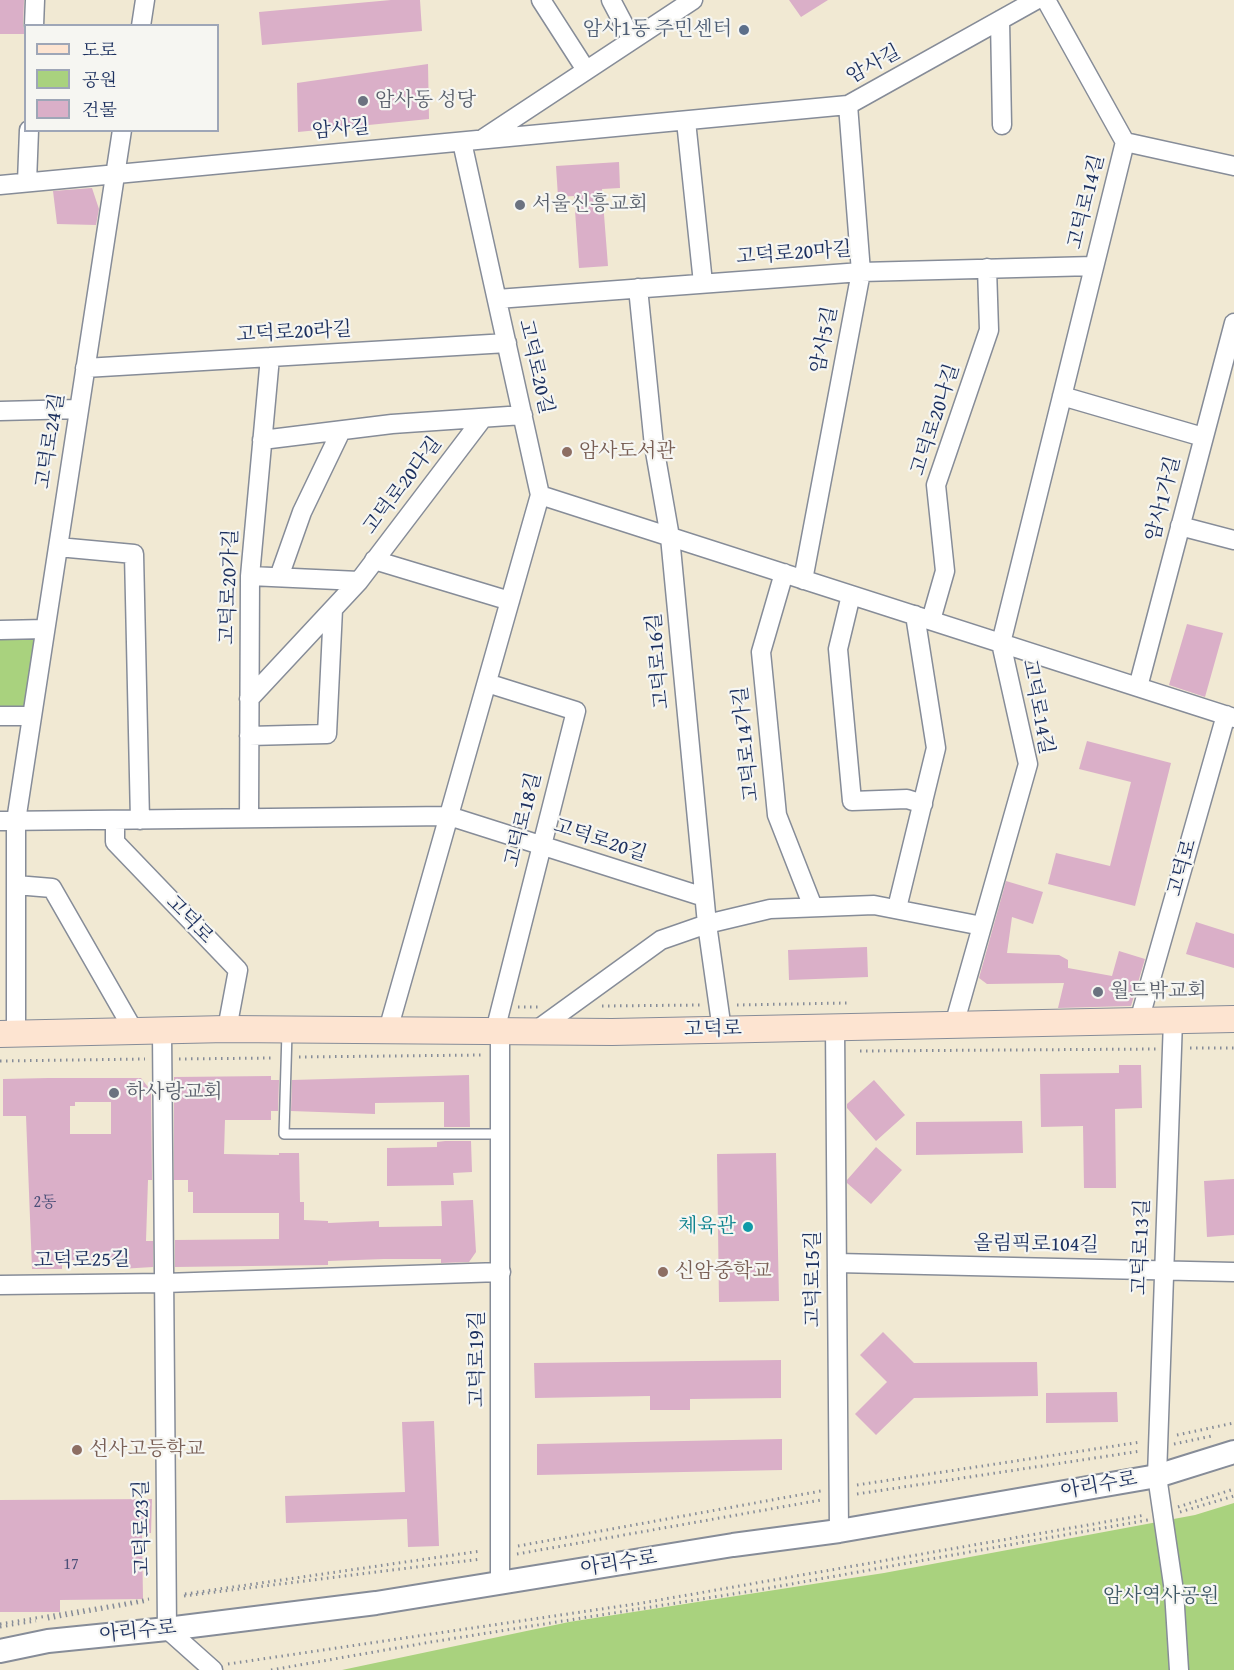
<!DOCTYPE html>
<html>
<head>
<meta charset="utf-8">
<style>
	body { margin:0 }
	#map { position:relative; width:1234px; height:1670px; overflow:hidden; background:#f1e9d3; font-family:"Gentium Book Plus","Noto Serif KR",serif }
	canvas { display:block }
	.legend { position:absolute; left:24px; top:24px; width:195px; height:108px; box-sizing:border-box; background:#f6f6f2; border:2px solid #9ea6b7; margin:0; padding:8px 10px; list-style:none; font-size:18px; color:#1b2f5e }
	.legend li { display:flex; align-items:center; gap:12px; height:30px }
	.legend b { width:30px; border:2px solid #9ea6b7 }
</style>
</head>
<body>
<div id="map">
<canvas width="1234" height="1670"></canvas>
<ul class="legend">
<li><b style="height:8px;background:#fde4d1"></b>도로</li>
<li><b style="height:16px;background:#a9d27e"></b>공원</li>
<li><b style="height:16px;background:#daafc8"></b>건물</li>
</ul>
</div>
<script>
const context = document.querySelector('canvas').getContext('2d');
context.lineJoin = 'round';
function fill(path, color) { context.fillStyle = color; context.fill(path, 'evenodd'); }
function strokePath(path, color, width, dash) { context.strokeStyle = color; context.lineWidth = width; context.lineCap = dash ? 'butt' : 'round'; context.setLineDash(dash || []); context.stroke(path); }
function write(font, color, halo, rows, align = 'center') {
  context.font = font + ' "Gentium Book Plus","Noto Serif KR",serif'; context.lineWidth = 4.5; context.setLineDash([]); context.textBaseline = 'middle'; context.strokeStyle = halo; context.fillStyle = color; for (const [text, x, y, turn = 0] of rows) {
    context.save(); context.translate(x, y); context.rotate((+turn || 0) * Math.PI / 180); context.textAlign = isNaN(turn) ? turn : align; if (halo) context.strokeText(text, 0, 0); context.fillText(text, 0, 0); context.restore();
  }
}
fill(new Path2D(`
	M0 637H39L26 708H0Z
	M1234 1503V1670H342L569 1622 884 1573 1195 1515Z`), '#a9d27e');
fill(new Path2D(`
	M0 0H24L23 26 26 34H0Z
	M391 0H420L422 31 262 45 259 12Z
	M789 0H828L801 17Z
	M428 64 429 119 298 132 297 83Z
	M619 162 620 188 602 189 608 266 579 268 574 196 558 197 556 166Z
	M92 188 99 209 96 225 57 224 53 191Z
	M1187 624 1223 633 1205 697 1169 685Z
	M1087 741 1171 763 1135 906 1048 884 1056 853 1110 866 1131 782 1079 769Z
	M1006 881 1043 892 1033 924 1012 917 1007 953 1059 955 1068 960V968L1112 976 1119 951 1145 959 1131 1006 1058 1008 1064 983 987 984 979 978Z
	M1196 922 1234 934V968L1186 954Z
	M867 947 868 977 789 980 788 950Z
	M1119 1065H1141L1142 1108 1115 1109 1116 1188H1084L1083 1126 1041 1127 1040 1074 1119 1073Z
	M469 1075 470 1127H444V1102L375 1103V1114L291 1111 292 1080Z
	M271 1076V1080H279L278 1111H271V1120H225L224 1154 279 1155V1153H299L300 1202H304V1220L328 1221V1223L379 1221V1227L442 1226 441 1201 473 1200 476 1252 469 1262 441 1263V1259H384L328 1261V1265L175 1267V1240L279 1239V1213H193V1192H188V1180H174V1077Z
	M48 1078H141L151 1091 152 1180H148L146 1241H153V1267L120 1269V1261L62 1260V1269H32L26 1116H3V1079ZM75 1102H111V1134H70V1106H75Z
	M874 1080 905 1115 876 1141 847 1108V1104Z
	M1022 1121 1023 1153 916 1155V1122Z
	M445 1141H471L472 1172 453 1173 454 1185 387 1186V1148L437 1147V1142Z
	M876 1147 902 1170 871 1204 847 1183V1180Z
	M776 1153 779 1301 719 1302 717 1154Z
	M1234 1179V1235L1207 1237 1204 1181Z
	M883 1332 914 1363 1037 1362 1038 1396 914 1398 876 1435 855 1414 887 1382 860 1355Z
	M781 1360V1398L690 1399V1410H650V1396L535 1398 534 1363Z
	M1117 1392 1118 1422 1046 1423V1393Z
	M434 1421 439 1546 408 1547 407 1519 286 1523 285 1496 405 1492 402 1422Z
	M782 1439V1470L537 1475V1444Z
	M152 1499 151 1533 142 1534 143 1599 60 1600V1612H0V1500Z`), '#daafc8');
const service = new Path2D(`
	M287 1032 284 1134H501`);
const minor = new Path2D(`
	M541 0 586 70
	M611 0 632 40
	M1000 20 1002 125
	M34 26 35 0
	M141 26 145 0
	M686 121 703 283
	M484 138 693 0
	M1125 142 1234 166
	M27 182 29 130
	M0 185 848 105 1036 0
	M638 288 654 446 670 537 707 924 722 1030
	M497 299 861 272 1094 266
	M85 368 507 343
	M1062 396 1203 437
	M0 411 79 409
	M262 440 392 424 523 415
	M540 495 1234 718
	M1180 526 1234 540
	M58 547 134 554 140 820
	M374 560 510 601
	M784 573 761 652 777 815 813 907
	M250 576 359 581
	M279 577 302 512 341 431
	M803 580 861 272 848 105
	M851 595 838 649 852 801 907 799 923 804
	M931 620 945 571 936 485 989 330 987 268
	M0 630 45 629
	M487 683 576 711 495 1031
	M1138 687 1234 323
	M249 699 359 581 483 418
	M0 716H32
	M249 736 327 734 333 609
	M249 818 250 576 270 357
	M115 820V842L238 970 227 1029
	M0 821 449 816 704 897
	M16 885 52 888 134 1031
	M897 908 936 748 915 615
	M1173 1020 1157 1476 1174 1591 1179 1670
	M1139 1021 1226 715
	M954 1025 1028 764 1001 643 1125 142 1046 0
	M835 1027 839 1531
	M388 1030 540 495 462 142
	M162 1031 167 1629 213 1670
	M534 1032 661 940 707 924 770 909 874 905 982 926
	M16 1034V821L122 130
	M837 1263 1234 1272
	M0 1285 164 1283 501 1272
	M500 1584V1031`);
const tertiary = new Path2D(`
	M0 1651 48 1641 167 1629 376 1603 733 1545 839 1531 1157 1476 1234 1452`);
const secondary = new Path2D(`
	M0 1034 227 1029 612 1032 1234 1019`);
strokePath(service, '#868c98', 12);
strokePath(minor, '#868c98', 21);
strokePath(tertiary, '#868c98', 26);
strokePath(secondary, '#868c98', 28);
strokePath(new Path2D(`
	M737 1005 847 1003
	M602 1006 700 1005
	M518 1007H538
	M1190 1048H1234
	M860 1051 1156 1049
	M299 1057 481 1055
	M179 1059 274 1058
	M0 1061 145 1059
	M1177 1435 1234 1423
	M1174 1444 1212 1436
	M857 1485 1141 1442
	M857 1494 1141 1451
	M1178 1507 1234 1489
	M1180 1512 1234 1496
	M518 1546 821 1491
	M517 1554 821 1500
	M185 1594 481 1551
	M184 1596 481 1559
	M48 1619 148 1601
	M0 1624 149 1599
	M0 1627 36 1621
	M228 1664 642 1603 1145 1515
	M271 1670 431 1642 758 1590 1148 1520`), '#868c98', 3, [1.5, 4.5]);
strokePath(service, '#fff', 9);
strokePath(minor, '#fff', 18);
strokePath(tertiary, '#fff', 22);
strokePath(secondary, '#fde4d1', 26);
for (const [x, y, r, color] of [
	[744,30,6,"#5c6f8a"],
	[363,101,6,"#6b7280"],
	[520,205,6,"#6b7280"],
	[567,452,6,"#8d6e63"],
	[1098,992,6,"#6b7280"],
	[114,1093,6,"#6b7280"],
	[748,1227,6,"#0f9aa8"],
	[663,1272,6,"#8d6e63"],
	[77,1450,6,"#8d6e63"]
]) { const dot = new Path2D(); dot.arc(x, y, r, 0, 2 * Math.PI); context.fillStyle = color; context.fill(dot); strokePath(dot, '#f6f6f2', 2); }
write('16px', '#4b4f78', null, [
	["2동",45,1203],
	["17",71,1565]
]);
write('20px', '#4e5e75', '#f6f6f2', [
	["암사1동 주민센터",732,30]
], 'right');
write('20px', '#1b2f5e', '#f6f6f2', [
	["암사길",874,65,-29],
	["암사길",341,130,-5],
	["고덕로14길",1087,202,-76],
	["고덕로20마길",794,254,-4],
	["고덕로20라길",294,333,-3],
	["암사5길",825,340,-79],
	["고덕로20길",535,367,77],
	["고덕로20나길",936,420,-72],
	["고덕로24길",51,441,-81],
	["고덕로20다길",403,486,-53],
	["암사1가길",1164,499,-76],
	["고덕로20가길",230,587,-88],
	["고덕로16길",659,661,-95],
	["고덕로14길",1037,707,79],
	["고덕로14가길",747,744,-96],
	["고덕로18길",524,820,-76],
	["고덕로20길",600,841,18],
	["고덕로",1183,868,-74],
	["고덕로",189,920,46],
	["고덕로",713,1030,-1],
	["올림픽로104길",1036,1245,1],
	["고덕로13길",1142,1247,-88],
	["고덕로25길",82,1261,-1],
	["고덕로15길",814,1279,-90],
	["고덕로19길",478,1359,-90],
	["아리수로",1099,1486,-10],
	["고덕로23길",143,1528,-91],
	["아리수로",619,1564,-9],
	["아리수로",138,1632,-6]
]);
write('20px', '#5b616d', '#f6f6f2', [
	["암사동 성당",375,101],
	["서울신흥교회",532,205],
	["월드밖교회",1110,992],
	["하사랑교회",126,1093]
], 'left');
write('20px', '#785e54', '#f6f6f2', [
	["암사도서관",579,452],
	["신암중학교",675,1272],
	["선사고등학교",89,1450]
], 'left');
write('20px', '#0d838f', '#f6f6f2', [
	["체육관",736,1227]
], 'right');
write('20px', '#3e5866', '#f6f6f2', [
	["암사역사공원",1161,1597]
]);
</script>
</body>
</html>
